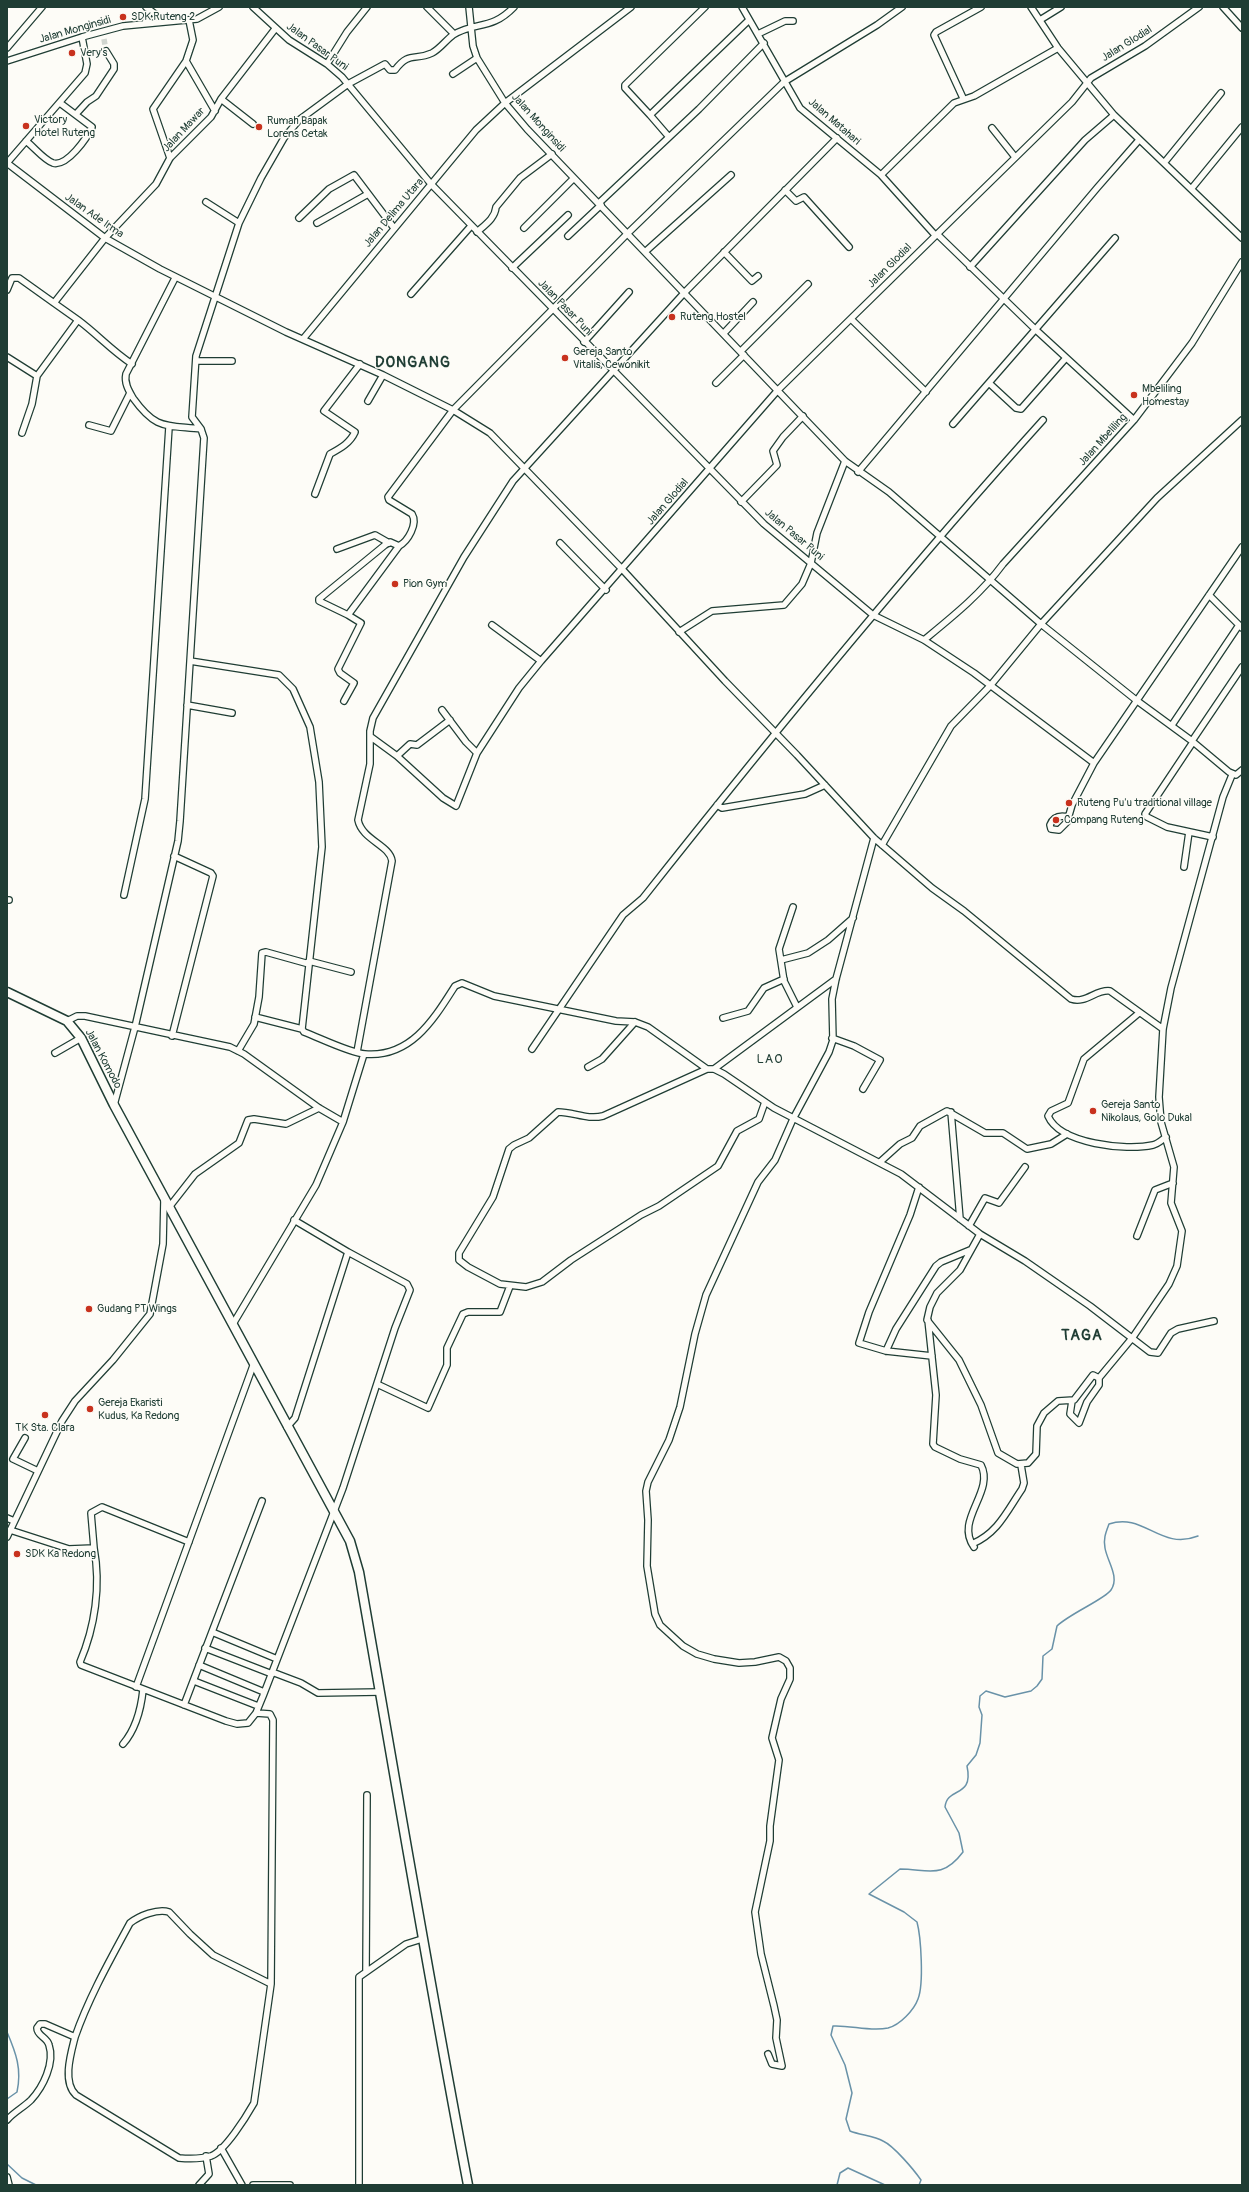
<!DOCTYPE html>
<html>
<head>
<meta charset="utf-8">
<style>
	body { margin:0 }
	#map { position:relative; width:1249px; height:2192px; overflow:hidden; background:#fdfcf7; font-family:Pangolin,sans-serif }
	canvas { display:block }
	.frame { position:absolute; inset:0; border:8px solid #1f3d34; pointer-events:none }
</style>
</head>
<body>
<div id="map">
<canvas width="1249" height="2192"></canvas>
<div class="frame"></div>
</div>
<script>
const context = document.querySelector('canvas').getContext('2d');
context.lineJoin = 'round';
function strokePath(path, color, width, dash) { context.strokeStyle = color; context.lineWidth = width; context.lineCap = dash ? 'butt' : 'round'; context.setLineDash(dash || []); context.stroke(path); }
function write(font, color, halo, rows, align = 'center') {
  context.font = font + ' Pangolin,sans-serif'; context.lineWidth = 3; context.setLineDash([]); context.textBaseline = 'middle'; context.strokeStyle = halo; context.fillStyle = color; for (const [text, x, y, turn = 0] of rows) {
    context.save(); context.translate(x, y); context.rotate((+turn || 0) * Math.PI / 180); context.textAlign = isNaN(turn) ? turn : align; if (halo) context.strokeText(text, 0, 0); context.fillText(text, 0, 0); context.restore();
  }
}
strokePath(new Path2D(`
	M7 2032C16 2053 22 2069 17 2092L7 2099
	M7 2164 22 2178 36 2185
	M837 2185 840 2173 848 2168 885 2185
	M919 2185 921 2180C914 2170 894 2146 883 2141 874 2136 860 2135 850 2131L846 2119 852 2093 845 2065 831 2035 833 2026C851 2025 870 2032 888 2028 900 2025 914 2010 918 1999 924 1984 921 1937 917 1922L904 1912 869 1894 900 1869C928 1869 942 1880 963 1852L959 1833 945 1807C947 1786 974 1799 967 1766L976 1755 980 1743 982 1715 979 1707 980 1696 986 1691 1005 1697 1031 1691 1037 1686 1042 1679 1043 1656 1052 1649 1057 1626C1069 1614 1105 1599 1111 1590 1120 1577 1107 1561 1105 1548 1103 1539 1106 1532 1109 1524 1144 1512 1160 1551 1198 1536`), '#6992a8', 1.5);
strokePath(new Path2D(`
	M104 39 106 51`), '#d1d6d0', 5.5, [5.5, 3]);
const minor = new Path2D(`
	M146 7 164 21
	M253 7 289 40 327 64 342 77 431 184 764 524 873 615 924 640 974 673 1094 763
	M427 7 454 34
	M469 7 473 46 477 58 505 103 527 129 845 461 889 492 1041 624 1136 700 1192 741 1229 772 1236 775 1242 770
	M742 7 800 108 881 175 935 235
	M1031 7 1058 48 1114 115 1242 238
	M1223 7 1242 28
	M189 20 193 40 186 61 215 111
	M1040 20 1061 7
	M145 23 150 11
	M758 34 785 21H793
	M7 48 42 7
	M7 61 82 37 123 26 197 19 219 7
	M327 64 347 32 367 7
	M453 74 477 58
	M963 98 934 35 936 32 981 7
	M221 99 253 124
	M76 114 87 102 96 96 114 69V64L106 51
	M650 115 625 88V85L705 7
	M992 128 1015 157
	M669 137 650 115 749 20
	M26 141C34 147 44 160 53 163 67 167 87 138 92 127L60 103
	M170 158 153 109 186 61
	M7 163 105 238 160 269 286 332 383 375 453 410 490 433 622 569 725 681 797 755 874 838 932 888 964 911 1071 999C1086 1004 1096 989 1110 991L1163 1029
	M7 163 85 73 87 64 82 37
	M1164 163 1221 93
	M881 175 954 103 974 96 1058 48
	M1192 188 1242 127
	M785 190 796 201 804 197 849 247
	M206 202 239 223
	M599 203 699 109 764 43
	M299 218 329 189 354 175 394 228
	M317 223 368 194
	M524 228 574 178
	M477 232C486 224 495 218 496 207L520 178 552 154
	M937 234 1036 330 1134 420
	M568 236 601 205
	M646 251 731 175
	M724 252 752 281 758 276
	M970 267 1085 140 1114 115
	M512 268 568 215
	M7 290 12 278H19L54 303 105 238 156 184 170 158 211 117 221 99 275 29
	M411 294 471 226
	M851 319 926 392
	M78 320C97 334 112 351 132 364
	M724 333 753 302
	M303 339 476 130 505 103 631 7
	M584 342 629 292
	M741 351 808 284
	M7 357 37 376 32 404 22 433
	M196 361H232
	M37 376 78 320 54 303
	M716 383 744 355
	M989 383 1016 408 1021 409 1066 358
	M368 401 383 375
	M953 424 1115 238
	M89 425 111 431 130 393
	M201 429 192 417 196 356 239 223 261 178 284 138 299 120 348 84 385 64 390 70H395C409 51 415 61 432 53 440 49 446 40 453 35 475 21 491 31 514 7
	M858 472 1097 188 1139 140
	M315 494 330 454C341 448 350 443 355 432L324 411 360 364
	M741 502 777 465 773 451 783 437 803 416
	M560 543 606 590
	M337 549 375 535 389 543
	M1209 595 1242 628
	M348 615 319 601V599L385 545 390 542 399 546
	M492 625 541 661
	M679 632 712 611 784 605 802 584 811 563 817 533 845 461
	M924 640C952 617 981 594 1003 564L1134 420 1192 343 1242 262
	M190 661 279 675 293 689 310 727 319 782 322 847 302 1029 304 1032C320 1038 350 1053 365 1054 411 1058 434 1019 455 986L462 983 494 996 616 1021 635 1022 648 1027 707 1069
	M344 701 354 683 340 673 338 669 361 623 348 615 399 546C408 541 418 524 412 514L389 500 388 497 453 410 628 233 784 82 877 25 902 7
	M187 705 232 713
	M442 710 466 742 477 753
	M1172 725 1239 625
	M371 737 397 756 443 798 456 806 477 753 519 688 541 661 778 390 1072 102 1091 78 1145 46 1199 7
	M1192 741 1242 667
	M1193 742 1145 814 1147 817 1167 827 1213 837
	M397 756 410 744 417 745 450 720
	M717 805 722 808 805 794 825 785
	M1068 817C1059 815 1053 817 1050 825L1051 829 1059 830 1067 822 1072 805 1094 763 1242 547
	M882 845 951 726 990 686 1041 624 1157 498 1242 420
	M1184 867 1189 832
	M124 895 145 799 169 427
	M7 900H9
	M793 907 779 949 784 981 797 1007
	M781 960 808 953 828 940 853 918
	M309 961 351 972
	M1139 1013 1084 1059 1068 1103 1051 1111 1048 1116C1060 1144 1126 1151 1153 1145 1158 1144 1162 1140 1166 1137
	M255 1017 302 1029
	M723 1018 748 1011 764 988 784 979
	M67 1021 77 1016H85L230 1047 244 1054 319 1108 343 1122
	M172 1036 213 876 211 873 174 856
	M832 1038 854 1046 880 1060 863 1089
	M532 1049 623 915 643 898C772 735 904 574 1043 420
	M238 1051 254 1024 259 997 262 953 266 952 309 964
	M357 1052 392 861C390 845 362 840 358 820L370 764V731L373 718 464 557 513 481 685 292 837 138
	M55 1053 81 1038
	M588 1067 602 1059 635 1022
	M714 1069 836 979
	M765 1102 759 1119 737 1131 718 1166 659 1206 641 1215 571 1260 542 1282 526 1287 500 1284 468 1267 459 1260V1253L493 1197 509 1149 514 1145 529 1138 558 1112C574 1112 587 1120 603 1116L707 1069H714L724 1074 774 1108 901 1174 980 1234 1025 1261 1090 1306 1150 1352 1158 1353 1171 1333 1178 1329 1214 1321
	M114 1105 135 1027 178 841 180 821 204 438 201 429C165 425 156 430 133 398 129 391 124 383 126 374L175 278
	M951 1112 960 1219
	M880 1162 900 1144 912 1138 920 1126 947 1111 985 1133H1003L1027 1149 1051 1144 1067 1134
	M919 1187 910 1215 869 1312 859 1343 886 1351 932 1356
	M170 1206 195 1174 239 1143 248 1120 254 1119 286 1124 319 1108
	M969 1226 985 1198 999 1203 1025 1167
	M980 1234 960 1270 937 1293 930 1307 927 1320 959 1360 981 1405 998 1453 1017 1464 1028 1463 1036 1454 1037 1426 1044 1413 1058 1401 1074 1400 1093 1375 1099 1378
	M1137 1236 1155 1190 1173 1183
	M928 1320 936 1395 933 1444 935 1447 960 1459 981 1465C995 1492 954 1520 974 1547
	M233 1324 316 1185 343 1122 364 1054
	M886 1351 896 1329 936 1266 941 1262 970 1250
	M377 1384 428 1408 447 1365V1348L463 1314 468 1312H500L510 1286
	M1072 1401 1070 1414 1079 1423 1087 1402 1099 1385V1378L1133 1337 1169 1284 1177 1266 1182 1231 1171 1203 1174 1167 1161 1122 1159 1097 1163 1029 1171 988 1223 797 1232 775
	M287 1427 295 1418 348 1252 294 1220
	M25 1438 13 1459 38 1471
	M7 1518 14 1521
	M10 1530 69 1549 94 1548C101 1586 95 1627 80 1662L81 1665 226 1721 237 1724 248 1723 256 1713 263 1696 343 1488 395 1328 410 1290 407 1284 348 1252
	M7 1537 62 1421 75 1401 113 1360 150 1314 163 1244 164 1199
	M972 1544C998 1533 1007 1511 1022 1489L1024 1483 1021 1465
	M94 1548 91 1513 102 1507 189 1542
	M212 1632 277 1659
	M205 1648 272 1674
	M199 1665 264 1692
	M272 1672 301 1683 318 1693 380 1692
	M194 1681 258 1706
	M136 1687 254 1363
	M184 1705 262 1501
	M123 1744C136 1729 141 1709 143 1690
	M366 1970 367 1795
	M75 2037C71 2053 62 2082 76 2095L179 2158C190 2159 201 2159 211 2156 225 2151 246 2117 254 2103L271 1984
	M768 2054 772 2064 782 2066 776 2038 777 2020 774 2006 761 1954 755 1912 770 1841V1826L779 1760 772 1738 781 1699 790 1679V1668L786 1661 779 1657 755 1662 739 1663 714 1659 697 1654 683 1646 660 1625 655 1614 647 1566 648 1520 646 1491 648 1482 669 1440 680 1407 695 1334 706 1295 758 1182 775 1160 793 1119 829 1052 833 1040 832 999 836 979 874 838
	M7 2120C14 2112 24 2107 31 2100 43 2087 55 2063 49 2045 47 2037 37 2036 37 2028L40 2024H45L75 2037C89 1997 110 1960 130 1923 139 1916 158 1908 169 1912L190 1934 213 1955 271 1984 273 1720 270 1714 256 1713
	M221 2148 242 2185
	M7 2177 9 2185
	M199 2185 209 2174 206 2156
	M253 2185H290
	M359 2185V1977L406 1944 422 1939`);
const highway = new Path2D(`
	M7 992 67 1021 81 1038 114 1105 350 1541 359 1572C395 1777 429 1981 468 2185`);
strokePath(minor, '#1f3d34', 8);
strokePath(highway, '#1f3d34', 11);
strokePath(minor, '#fdfcf7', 5.5);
strokePath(highway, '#fdfcf7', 8);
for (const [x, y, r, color] of [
	[123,17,4,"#c8321e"],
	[72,53,4,"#c8321e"],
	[26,126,4,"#c8321e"],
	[259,127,4,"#c8321e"],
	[672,317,4,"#c8321e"],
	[565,358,4,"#c8321e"],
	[1134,395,4,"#c8321e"],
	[395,584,4,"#c8321e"],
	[1069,803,4,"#c8321e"],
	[1056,820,4,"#c8321e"],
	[1093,1111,4,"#c8321e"],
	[89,1309,4,"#c8321e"],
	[90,1409,4,"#c8321e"],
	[45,1415,4,"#c8321e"],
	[17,1554,4,"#c8321e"]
]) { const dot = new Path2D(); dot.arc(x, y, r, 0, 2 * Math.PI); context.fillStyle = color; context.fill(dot); strokePath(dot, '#fdfcf7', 1.5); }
write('11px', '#1f3d34', '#fdfcf7', [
	["SDK Ruteng 2",131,17],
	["Very's",80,53],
	["Victory",34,120],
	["Hotel Ruteng",34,133],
	["Rumah Bapak",267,121],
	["Lorens Cetak",267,134],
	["Ruteng Hostel",680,317],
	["Gereja Santo",573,352],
	["Vitalis, Cewonikit",573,365],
	["Mbeliling",1142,389],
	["Homestay",1142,402],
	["Pion Gym",403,584],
	["Ruteng Pu'u traditional village",1077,803],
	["Compang Ruteng",1064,820],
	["Gereja Santo",1101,1105],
	["Nikolaus, Golo Dukal",1101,1118],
	["Gudang PT Wings",97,1309],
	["Gereja Ekaristi",98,1403],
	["Kudus, Ka Redong",98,1416],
	["TK Sta. Clara",45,1428,"center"],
	["SDK Ka Redong",25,1554]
], 'left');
write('11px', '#1f3d34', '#fdfcf7', [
	["Jalan Monginsidi",75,30,-16],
	["Jalan Glodial",1127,44,-32],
	["Jalan Pasar Puni",317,47,36],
	["Jalan Matahari",834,122,41],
	["Jalan Monginsidi",538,123,48],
	["Jalan Mawar",184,130,-47],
	["Jalan Delima Utara",394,213,-50],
	["Jalan Ade Irma",94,216,35],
	["Jalan Glodial",890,266,-45],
	["Jalan Pasar Puni",565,308,46],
	["Jalan Mbeliling",1103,440,-48],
	["Jalan Glodial",668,502,-49],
	["Jalan Pasar Puni",794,535,40],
	["Jalan Komodo",103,1059,62]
]);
context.letterSpacing = '1px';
write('13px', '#1f3d34', '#fdfcf7', [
	["LAO",770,1060]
]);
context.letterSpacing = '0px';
context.letterSpacing = '1px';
write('bold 15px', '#1f3d34', '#fdfcf7', [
	["DONGANG",413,363],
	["TAGA",1082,1336]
]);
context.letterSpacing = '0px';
</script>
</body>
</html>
